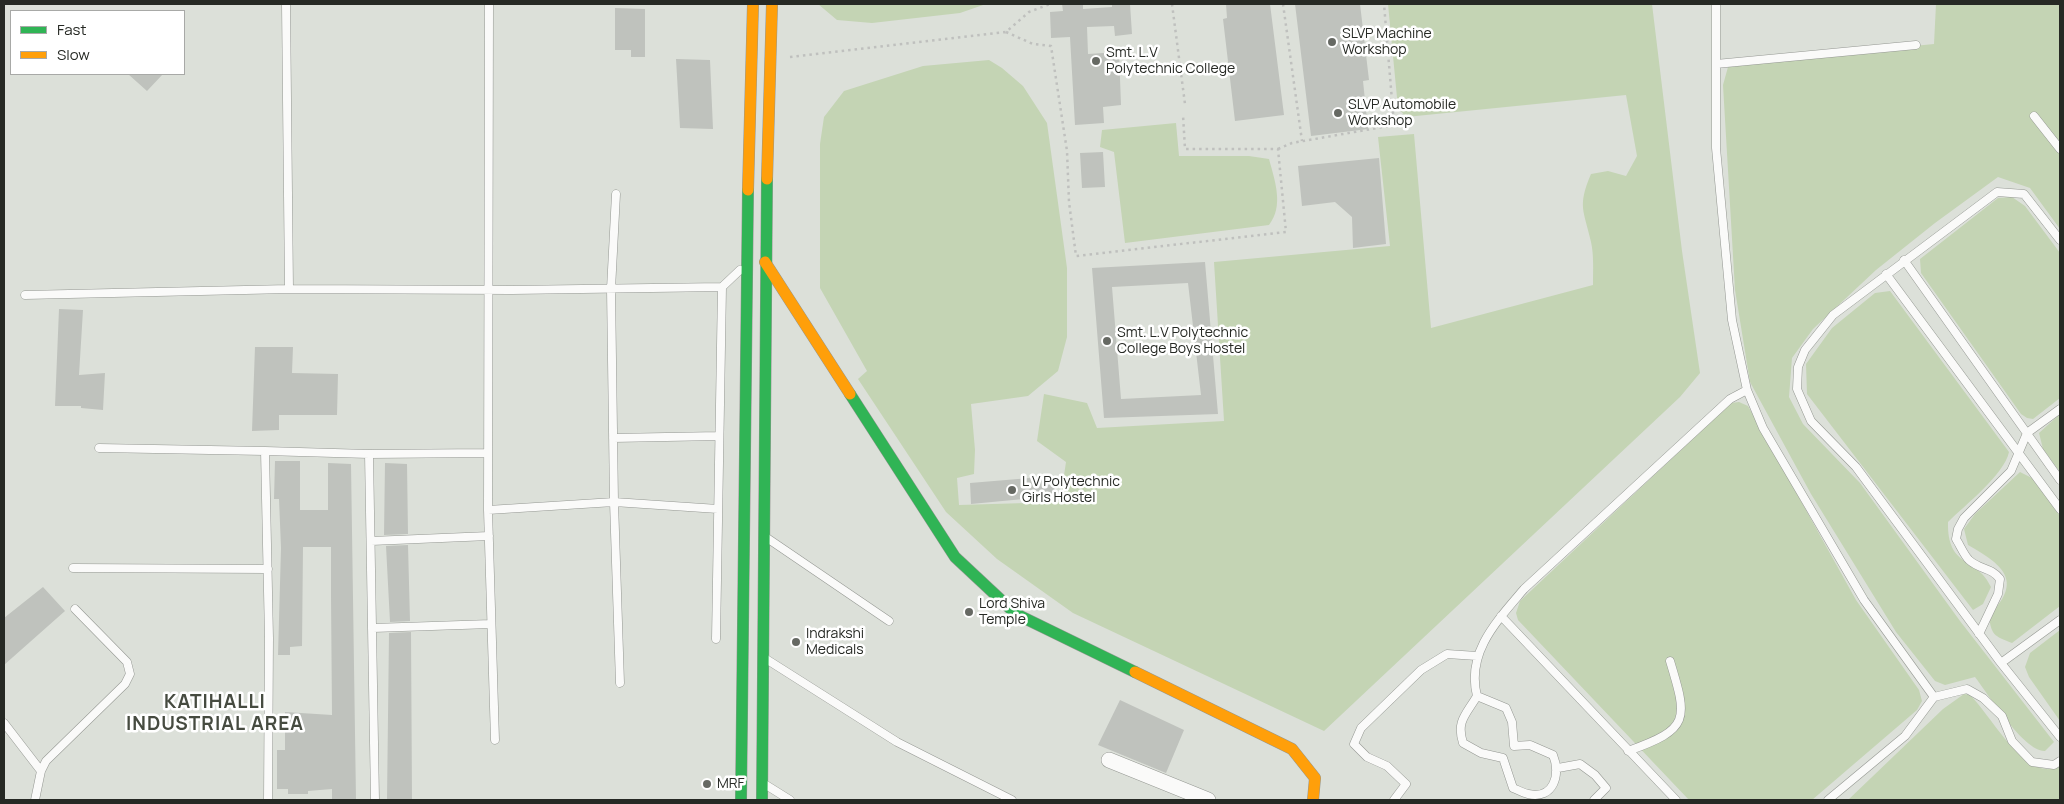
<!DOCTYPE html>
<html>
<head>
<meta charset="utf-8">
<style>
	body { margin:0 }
	#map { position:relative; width:2064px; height:804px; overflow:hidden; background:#dce0d9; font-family:Manrope,sans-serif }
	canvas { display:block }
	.frame { position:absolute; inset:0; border:5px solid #262924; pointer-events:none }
	.legend { position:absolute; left:10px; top:10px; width:175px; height:65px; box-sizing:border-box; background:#fff; border:1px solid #a8a9a7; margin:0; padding:6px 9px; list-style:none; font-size:15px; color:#262924 }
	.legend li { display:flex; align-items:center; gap:10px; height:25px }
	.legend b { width:25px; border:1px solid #a8a9a7 }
</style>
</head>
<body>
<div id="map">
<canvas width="2064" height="804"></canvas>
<div class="frame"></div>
<ul class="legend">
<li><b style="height:6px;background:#30b455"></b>Fast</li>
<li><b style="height:6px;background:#ff9f0a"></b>Slow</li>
</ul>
</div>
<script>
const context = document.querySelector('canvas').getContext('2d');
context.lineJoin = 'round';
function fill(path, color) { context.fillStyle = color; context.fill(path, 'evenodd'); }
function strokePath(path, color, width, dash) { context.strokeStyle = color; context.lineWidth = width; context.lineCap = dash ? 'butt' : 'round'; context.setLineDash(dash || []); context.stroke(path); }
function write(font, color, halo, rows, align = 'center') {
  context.font = font + ' Manrope,sans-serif'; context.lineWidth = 5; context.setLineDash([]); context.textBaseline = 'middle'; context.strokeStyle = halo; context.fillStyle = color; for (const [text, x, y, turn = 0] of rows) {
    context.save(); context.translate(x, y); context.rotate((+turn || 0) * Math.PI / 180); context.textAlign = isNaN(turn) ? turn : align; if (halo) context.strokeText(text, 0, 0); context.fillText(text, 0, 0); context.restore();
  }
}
fill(new Path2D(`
	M818 4H986L960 13 872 23 837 20Z
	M1388 4H1652L1682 251 1700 373 1680 397 1324 731 1073 613 997 559 946 512 858 379 867 371 820 288V144L824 117 844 91 923 66 989 60 1002 68 1023 86 1047 123 1067 268V337L1058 371 1028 396 971 404 975 450 974 474 957 478 959 505 1060 502 1066 462 1037 441 1044 394 1087 403 1097 428 1224 421 1214 262 1390 246 1378 137 1414 134 1431 328 1593 285C1593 271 1594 255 1591 242 1584 210 1577 207 1591 174L1608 171 1626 176 1637 156 1626 95 1406 117 1398 108Z
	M1936 4H2060V229L2030 188 1998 177 1935 223 1876 270 1813 329 1792 358 1789 397 1803 424 1860 483 1960 621 2054 742 2045 751C2024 752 1988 694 1975 677L1945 685 1935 681 1896 632 1811 494 1750 382 1735 290 1723 85 1728 67 1782 59 1934 44Z
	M1176 123 1179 156H1249L1269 159C1275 181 1284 206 1269 225L1125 243 1114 152 1100 147 1102 130Z
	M2012 197 2025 206 2060 253V398L2033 419 2027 418 2021 414 1921 273 1920 259 1998 198Z
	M1890 291 2009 452C2004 475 1965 505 1948 522 1947 569 1977 556 1991 587L1983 604 1973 610 1807 394 1806 364 1832 328 1875 293Z
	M1739 402 1748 406 1856 600 1919 690 1922 701 1917 710 1812 800H1689L1518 620 1516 613 1520 601 1731 403Z
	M2060 414V472L2043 449 2039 433Z
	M2020 472 2032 478 2060 516V606L2012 643C1994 636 1991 635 1989 615 2025 580 2001 564 1968 545L1964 529 1975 514Z
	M2060 630V721L2029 677 2025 667 2030 653Z
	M1964 694 1970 695C1990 715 2018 767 2046 769 2050 770 2056 766 2060 765V800H1848L1943 709Z`), '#c4d4b4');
fill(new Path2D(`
	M1062 4H1083V9L1112 7V4H1130L1132 34 1115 36 1114 26 1087 27 1088 54 1119 52 1121 105 1103 107 1104 123 1075 125 1070 37 1051 38 1050 12 1063 11Z
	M1226 4H1270L1284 115 1235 121 1223 19 1227 18Z
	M1295 4H1360L1369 80 1363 81 1368 129 1311 136Z
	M615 8 645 9V57H631V50H615Z
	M676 59 710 60 713 129 680 128Z
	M128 74H163L147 91Z
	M1103 152 1105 187 1082 188 1080 153Z
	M1379 158 1386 244 1353 248 1352 217 1335 202 1302 206 1298 166Z
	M1205 262 1218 414 1104 418 1092 268ZM1188 283 1201 395 1121 399 1112 287Z
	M59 309 83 310 79 375 105 373 103 410 81 408V406H55Z
	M255 347H293L292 373 338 374 337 415H279V430L252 431Z
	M275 461H300V510H328V463L351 464 356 800H332V789L308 791V794H288V789H277V750H285V712L332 715 331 596V547H303L302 646 290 647V655H278L281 548 279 499H274Z
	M385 463 407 464 408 534 384 535Z
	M1054 476 1055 496 971 504 970 483Z
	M408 545 410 621 390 622 386 546Z
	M43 587 65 611 4 665V618Z
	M411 632 412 800H387L389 633Z
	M1120 700 1184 730 1166 773 1098 745Z`), '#bfc2bd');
const lane = new Path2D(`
	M286 4 289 289 512 290 722 287 740 270
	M489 4 488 510 495 740
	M1716 4V148L1732 320 1747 390 1763 428 1864 600 1934 697 1905 736 1828 800
	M1716 64 1916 45
	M2034 116 2060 149
	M616 194 611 289 614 502 620 683
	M2060 240 2024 194 1997 192 1833 315 1805 350 1798 367 1797 389 1811 421 1856 467 2001 663 2060 737
	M1904 260 2060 480
	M1886 274 2060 509
	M25 295 289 289
	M613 438 719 436
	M99 448 265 451
	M488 510 614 502 718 509
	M767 538 889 621
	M371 541 489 536
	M73 568 268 569
	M1501 616 1676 800
	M373 628 491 624
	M1979 634 1998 594 2000 579C1991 567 1980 570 1969 560 1964 555 1960 545 1956 539L1958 529 1964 518 2011 471 2027 433 2060 409
	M716 639 722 287
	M766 659 897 742 1012 800
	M2001 663 2060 620
	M1477 696 1506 708 1512 722 1514 746 1530 745 1553 755C1561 774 1554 800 1528 794 1523 793 1518 790 1513 788L1503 758 1481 753 1463 743C1456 721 1466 715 1477 696 1466 652 1497 621 1524 589L1730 399 1747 390
	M1934 697 1967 689 1983 698 2002 716 2012 741 2032 762 2054 765 2060 761
	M4 723 41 771
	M1628 751C1690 729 1688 720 1670 661
	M1558 768 1580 764 1595 775 1606 788 1594 800
	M766 785 790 800
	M35 800 41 771 46 761 125 684 130 674 127 662 75 609
	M268 800 269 638 265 451 369 454
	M375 800 369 454 488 453
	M1394 800 1406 784 1387 766 1367 757 1354 744 1361 728 1421 670 1447 654 1477 656`);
const street = new Path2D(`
	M1109 760 1208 800`);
const fast = new Path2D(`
	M850 394 955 557 1016 614 1135 672
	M741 800 748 190
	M762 800 767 179`);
const slow = new Path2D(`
	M767 179 772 4
	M748 190 753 4
	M765 262 850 394
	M1135 672 1292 749 1315 778 1313 800`);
strokePath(lane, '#949792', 9);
strokePath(street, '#949792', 16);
strokePath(fast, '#949792', 12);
strokePath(slow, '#949792', 12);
strokePath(new Path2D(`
	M1172 4 1185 104
	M1283 4 1302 141
	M1006 32 1033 44 1051 46 1067 151 1069 202 1076 256 1286 232 1278 149H1185L1183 115
	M790 57 1006 32 1029 12 1050 4
	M1278 149 1292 143 1394 125 1384 4`), '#bfc0be', 2.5, [2.5, 4]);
strokePath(lane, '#fafaf9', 8);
strokePath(street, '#fafaf9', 15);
strokePath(fast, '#30b455', 11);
strokePath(slow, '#ff9f0a', 11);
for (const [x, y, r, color] of [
	[1332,42,5,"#666963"],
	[1096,61,5,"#666963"],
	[1338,113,5,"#666963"],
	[1107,341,5,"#666963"],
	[1012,490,5,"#666963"],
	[969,612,5,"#666963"],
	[796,642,5,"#666963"],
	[707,784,5,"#666963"]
]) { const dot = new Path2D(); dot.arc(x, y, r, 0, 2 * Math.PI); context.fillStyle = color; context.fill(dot); strokePath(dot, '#fff', 2); }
write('14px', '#262924', '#fff', [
	["SLVP Machine",1342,34],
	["Workshop",1342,50],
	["Smt. L.V",1106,53],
	["Polytechnic College",1106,69],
	["SLVP Automobile",1348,105],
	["Workshop",1348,121],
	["Smt. L.V Polytechnic",1117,333],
	["College Boys Hostel",1117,349],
	["L V Polytechnic",1022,482],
	["Girls Hostel",1022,498],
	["Lord Shiva",979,604],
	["Temple",979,620],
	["Indrakshi",806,634],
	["Medicals",806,650],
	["MRF",717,784]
], 'left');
context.letterSpacing = '1px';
write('bold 19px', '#464b40', '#fff', [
	["KATIHALLI",215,703],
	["INDUSTRIAL AREA",215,725]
]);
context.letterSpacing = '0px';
</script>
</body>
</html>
